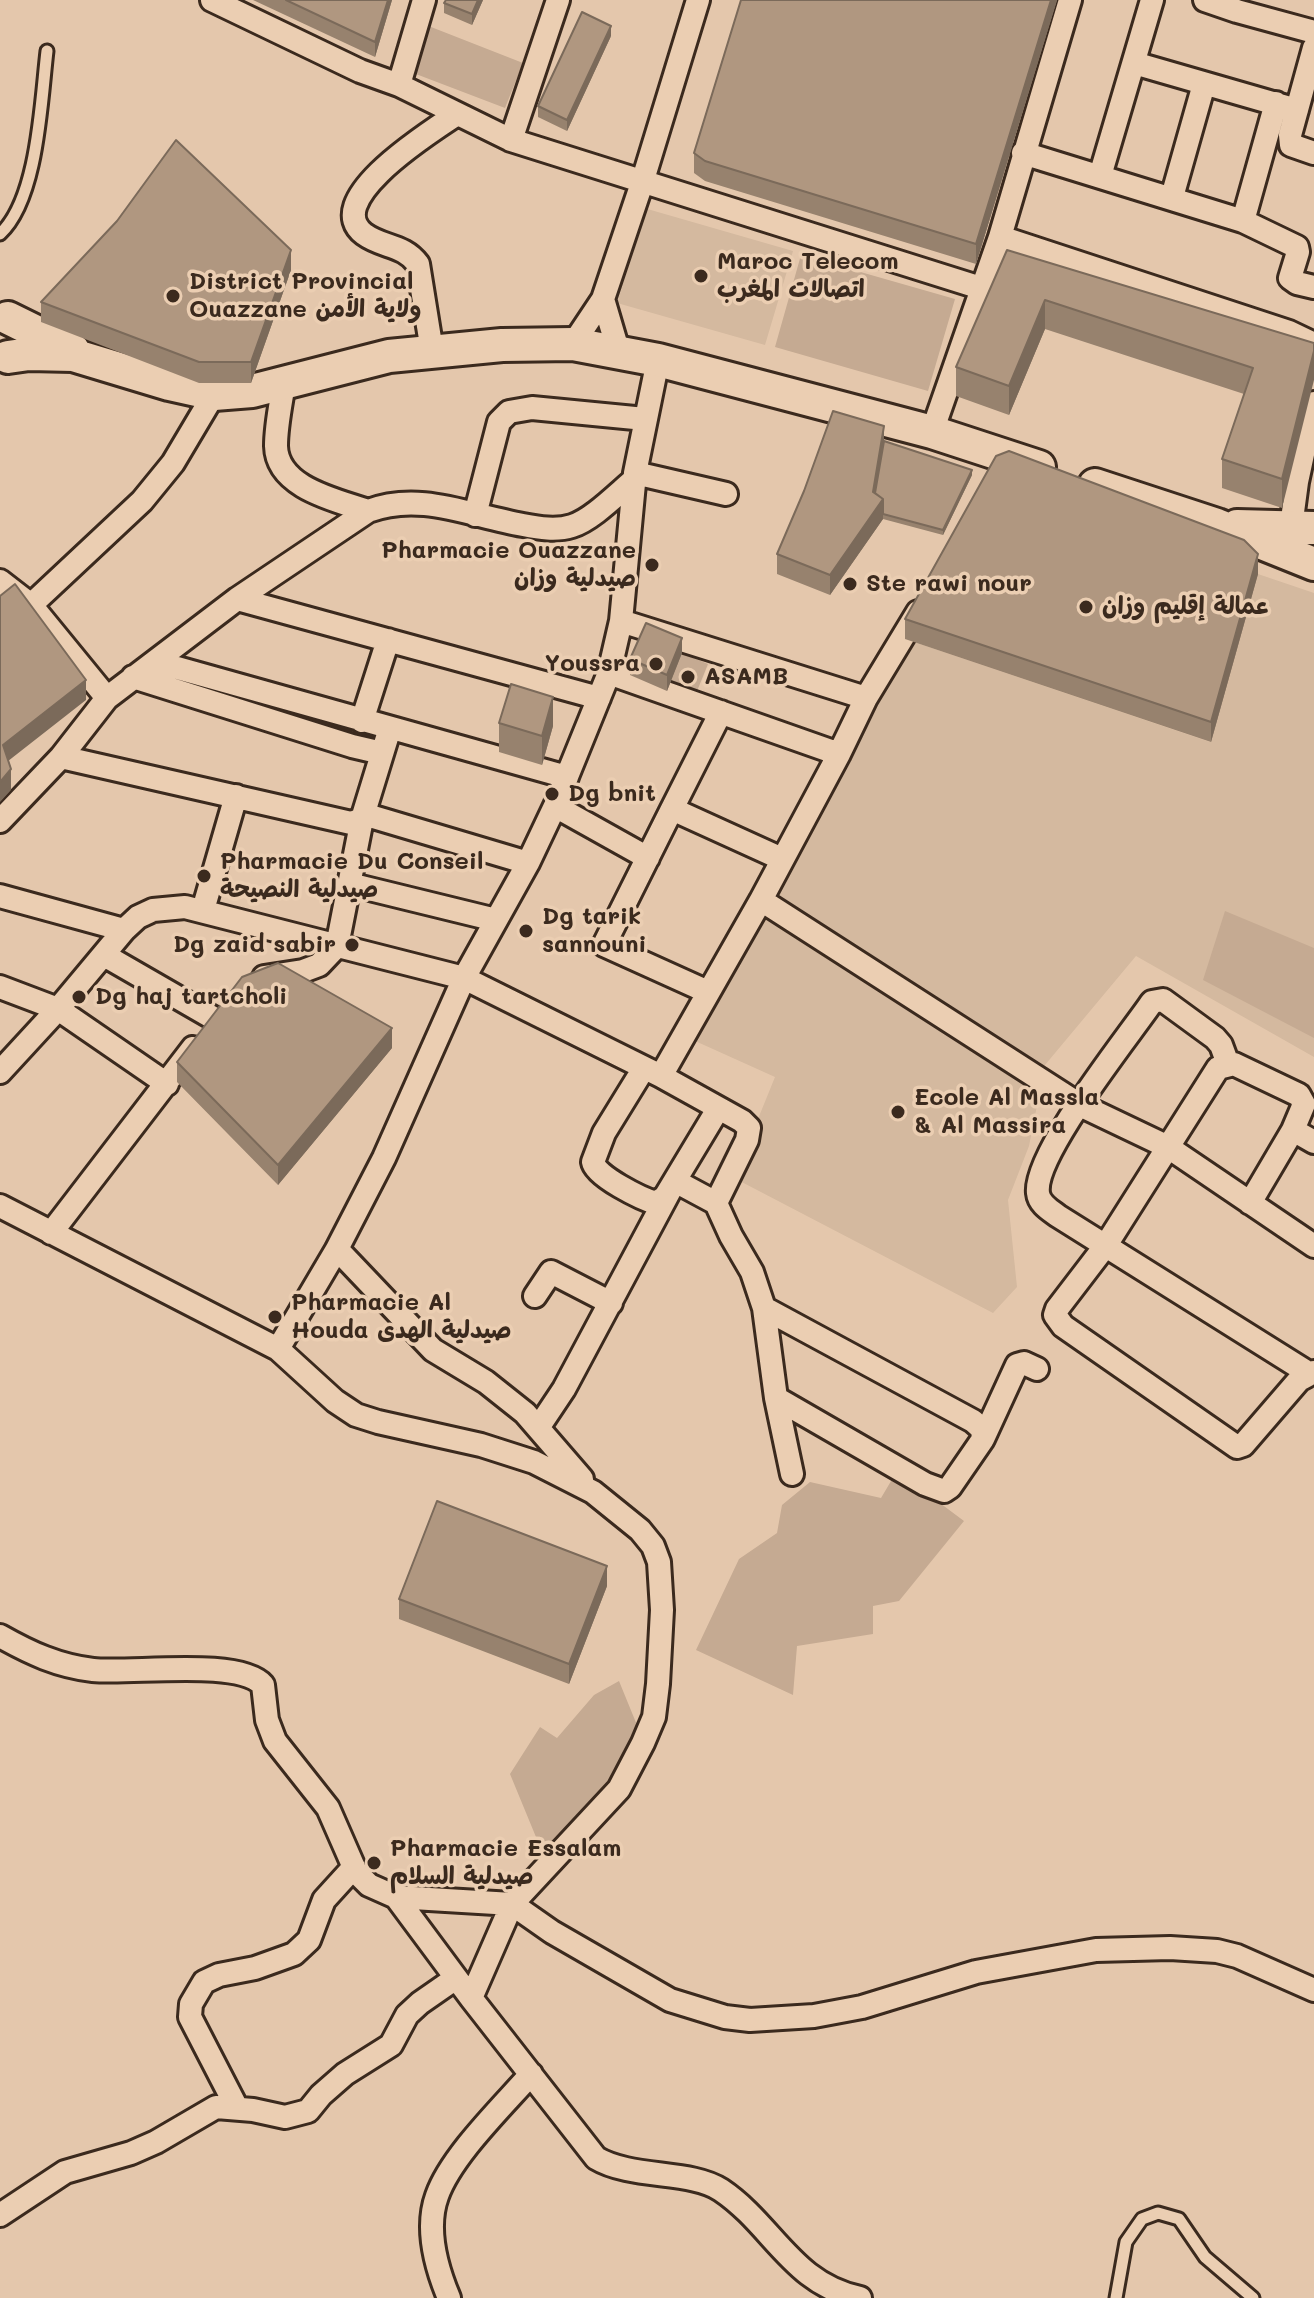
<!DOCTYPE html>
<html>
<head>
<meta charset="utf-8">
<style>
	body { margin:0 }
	canvas { display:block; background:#e4c7ac }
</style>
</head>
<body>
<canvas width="1314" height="2298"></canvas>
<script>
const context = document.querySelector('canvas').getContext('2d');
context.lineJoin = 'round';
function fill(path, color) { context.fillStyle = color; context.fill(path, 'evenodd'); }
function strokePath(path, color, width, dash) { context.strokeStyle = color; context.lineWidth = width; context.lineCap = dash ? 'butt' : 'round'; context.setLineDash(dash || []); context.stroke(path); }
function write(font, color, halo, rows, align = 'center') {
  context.font = font + ' Mali,"Playpen Sans Arabic",sans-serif'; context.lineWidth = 7; context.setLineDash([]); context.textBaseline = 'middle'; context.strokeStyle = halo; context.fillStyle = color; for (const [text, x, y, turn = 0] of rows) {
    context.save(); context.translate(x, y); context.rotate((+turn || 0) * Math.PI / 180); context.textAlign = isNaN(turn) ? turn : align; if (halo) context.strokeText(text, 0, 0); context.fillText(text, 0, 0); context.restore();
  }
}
fill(new Path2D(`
	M637 206 793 251 765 345 610 301Z
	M1258 574 1314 593V1057L1136 956 1040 1071 1043 1075 1029 1146 1008 1200 1017 1287 993 1313 734 1178 775 1077 684 1036 905 639 1210 742Z`), '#d4b99f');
fill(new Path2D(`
	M426 25 523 63 505 108 408 71Z
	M801 255 955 299 928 391 775 347Z
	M682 653 708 664 693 701 667 691Z
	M1225 911 1314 948V1038L1203 980Z
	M897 1471 964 1521 899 1601 873 1606V1634L797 1646 793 1695 696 1650 739 1559 777 1533 782 1505 810 1482 881 1498Z
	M619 1681 639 1730 607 1784 543 1854 510 1774 540 1727 557 1738 594 1695Z`), '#c5aa92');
const service = new Path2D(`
	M0 234C38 199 41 101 47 51
	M1116 2298 1126 2242 1142 2219 1158 2213 1179 2219 1205 2257 1253 2298`);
const minor = new Path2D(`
	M212 0 360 71 399 85 511 140 981 288
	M1205 0 1237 11 1314 32
	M1314 48 1290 135 1291 145 1314 153
	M1134 63 1297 110
	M399 85 424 0
	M511 140 558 0
	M1023 153 1243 221 1297 247 1298 252 1290 278 1297 283 1314 287
	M1100 176 1152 0
	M1172 197 1204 84
	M1243 221 1276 103
	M1000 237 1070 0
	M603 299 618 350
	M573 344 603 299 642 183 698 0
	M432 351 418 264C403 244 383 248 364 234 319 200 435 129 457 114
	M658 360 635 473 621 621 609 673 555 806 528 863 464 978 384 1158 337 1249 278 1349 335 1401 356 1415 378 1422 481 1445 534 1462 593 1492 640 1530 653 1546 659 1562 662 1610 658 1684 654 1717 643 1743 619 1789 512 1904 471 1998 396 1897 512 1904 552 1932 670 2000 725 2017 750 2020 814 2016 862 2007 976 1972 1096 1950 1170 1948 1217 1951 1237 1956 1314 1990
	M284 383C281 403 276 425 276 446 277 488 336 500 368 511
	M214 394 173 463 142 501 31 605 107 698 237 599 368 511C421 491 470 516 523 525 539 528 556 531 572 526 592 520 618 493 635 479
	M932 432 1000 237 1289 332 1314 344
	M635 473 726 494
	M475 515 499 422 509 412 532 408 645 419
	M1291 527 1297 482 1314 403
	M0 581 31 605
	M237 599 599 698
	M621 621 866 698
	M156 662 567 777
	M609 673 839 754
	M133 677 352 746 382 753
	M721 712 672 809 782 859
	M362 721 388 640
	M61 757 351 823 370 816 528 863
	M555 806 648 858
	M672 809 604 945 708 992
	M0 821 61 757 107 698
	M349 884 496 920
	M0 896 124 930
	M761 900 1080 1105 1168 1147 1314 1246
	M203 910 236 796
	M104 955 215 1019
	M264 977 303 971 319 965 337 946 362 819 390 728
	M0 987 58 1009 167 1084
	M1228 1064 1221 1045 1215 1038 1163 1000 1152 1002C1128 1037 1033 1155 1038 1193 1039 1204 1050 1210 1058 1216L1310 1374
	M644 1068 604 1133 593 1162C595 1176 642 1199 656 1203L665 1197 718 1109
	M0 1072 58 1009 124 930 138 917 153 910 185 907 464 978 661 1076 742 1121 749 1128 747 1140 716 1203 731 1236 752 1272 764 1308 776 1398 792 1474
	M661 1076 761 900 839 754 866 698 918 612
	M1314 1142 1293 1130 1304 1104 1299 1095 1234 1064 1218 1068 1106 1245 1057 1309 1055 1315 1063 1326 1237 1447 1243 1445 1299 1380 1314 1372
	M1250 1203 1293 1130
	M0 1206 278 1349
	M51 1233 193 1048
	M337 1249 433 1350 486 1382 525 1413 582 1479
	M535 1296 551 1272 611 1303
	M764 1308 973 1421 982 1429 983 1439 950 1487 944 1491 925 1484 776 1398
	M538 1428 564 1389 675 1181 716 1203
	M983 1439 1017 1365 1024 1363 1037 1369
	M0 1636C30 1653 58 1666 93 1670 131 1674 239 1658 263 1685L267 1720 275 1741 328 1808 356 1872 369 1885 396 1897
	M471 1998 596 2158C631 2179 691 2170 721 2190 773 2225 792 2284 860 2298
	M237 2108 190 2017 191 2004 204 1982 219 1975 255 1968 294 1954 309 1940 324 1900 354 1867
	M0 2215 65 2172 131 2153 156 2142 216 2107 253 2110 285 2117 308 2111 321 2095 345 2074 391 2045 407 2015 420 2003 456 1978
	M449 2298C436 2267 425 2229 437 2196 451 2156 503 2106 531 2074`);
const secondary = new Path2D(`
	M8 318 73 350
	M8 357 29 354 73 355 169 384 214 394 252 391 389 356 502 345 573 344 658 360 932 432 1039 467
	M1095 485 1217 525 1314 564
	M1237 526 1314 528`);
strokePath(service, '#3b2a1e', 17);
strokePath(minor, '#3b2a1e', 28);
strokePath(secondary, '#3b2a1e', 38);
strokePath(service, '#ebceb2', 11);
strokePath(minor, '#ebceb2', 22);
strokePath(secondary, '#ebceb2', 32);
fill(new Path2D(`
	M253 0H392L375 57Z
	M483 0 472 25 444 13V3Z
	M741 0H1057L976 264 705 181 694 173V153Z
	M611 36 567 131 538 117V106Z
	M1007 250 1314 343 1282 508 1222 488V459L1244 394 1045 329 1009 415 956 396V367Z
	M291 270 251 383H199L41 322V302Z
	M884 441 972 475 943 535 883 519 830 595 777 574V554Z
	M1258 574 1211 742 905 639V619Z
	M682 653 667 691 630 675V659Z
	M499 723 553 726 542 765 499 752Z
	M392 1048 278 1185 177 1082V1062Z
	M607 1586 569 1684 399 1619V1599Z`), '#97826e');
fill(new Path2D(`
	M388 0H392L375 57V42Z
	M478 0H483L472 25V14Z
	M1051 0H1057L976 264V244Z
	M611 26V36L567 131V120Z
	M291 250V270L251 383V362Z
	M1045 300V329L1009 415V386Z
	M1314 351V380L1282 508V479Z
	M884 426V446L874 507 873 492Z
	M972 470V475L943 535V530Z
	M883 499V519L830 595V575Z
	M1258 554V574L1211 742V722Z
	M682 638V653L667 691V675Z
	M86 680V700L3 765V745Z
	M553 697V726L542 765V736Z
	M11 769V790L0 802V782Z
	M392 1028V1048L278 1185V1165Z
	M607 1566V1586L569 1684V1664Z`), '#7b6a5a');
const building = new Path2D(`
	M286 0H388L375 42Z
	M446 0H478L472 14 444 3Z
	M741 0H1051L976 244 705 161 694 153Z
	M582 12 611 26 567 120 538 106Z
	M176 140 291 250 251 362H199L41 302 117 221Z
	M1007 250 1314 343V351L1282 479 1222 459 1253 368 1045 300 1009 386 956 367Z
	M833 411 884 426 873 492 883 499 830 575 777 554 804 491Z
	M884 441 972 470 943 530 883 514V499L875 493Z
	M1009 451 1244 540 1258 554 1211 722 905 619 996 456Z
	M15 584 86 680 3 745 11 769 0 782V596Z
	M646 623 682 638 667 675 630 659Z
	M511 684 553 697 542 736 499 723Z
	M278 963 392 1028 278 1165 177 1062 242 977Z
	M437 1501 607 1566 569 1664 399 1599Z`);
fill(building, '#b09780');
strokePath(building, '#7b6a5a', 2);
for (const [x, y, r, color] of [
	[701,276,8,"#3b2a1e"],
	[173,296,8,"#3b2a1e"],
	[652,565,8,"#3b2a1e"],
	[850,584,8,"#3b2a1e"],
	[1086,607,8,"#3b2a1e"],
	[656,664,8,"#3b2a1e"],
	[688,677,8,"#3b2a1e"],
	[552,794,8,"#3b2a1e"],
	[204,876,8,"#3b2a1e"],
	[526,931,8,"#3b2a1e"],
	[352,945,8,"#3b2a1e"],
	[79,997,8,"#3b2a1e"],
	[898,1112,8,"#3b2a1e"],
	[275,1317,8,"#3b2a1e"],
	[374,1863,8,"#3b2a1e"]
]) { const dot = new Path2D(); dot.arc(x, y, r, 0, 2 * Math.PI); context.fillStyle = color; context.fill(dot); strokePath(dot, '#ebceb2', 3); }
write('bold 24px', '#3b2a1e', '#ebceb2', [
	["Maroc Telecom",717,262],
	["اتصالات المغرب",717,290],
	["District Provincial",189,282],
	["Ouazzane ولاية الأمن",189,310],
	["Pharmacie Ouazzane",636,551,"right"],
	["صيدلية وزان",636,579,"right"],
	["Ste rawi nour",866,584],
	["عمالة إقليم وزان",1102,607],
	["Youssra",640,664,"right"],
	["ASAMB",704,677],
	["Dg bnit",568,794],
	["Pharmacie Du Conseil",220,862],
	["صيدلية النصيحة",220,890],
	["Dg tarik",542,917],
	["sannouni",542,945],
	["Dg zaid sabir",336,945,"right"],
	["Dg haj tartcholi",95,997],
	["Ecole Al Massla",914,1098],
	["& Al Massira",914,1126],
	["Pharmacie Al",291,1303],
	["Houda صيدلية الهدى",291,1331],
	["Pharmacie Essalam",390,1849],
	["صيدلية السلام",390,1877]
], 'left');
</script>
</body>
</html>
